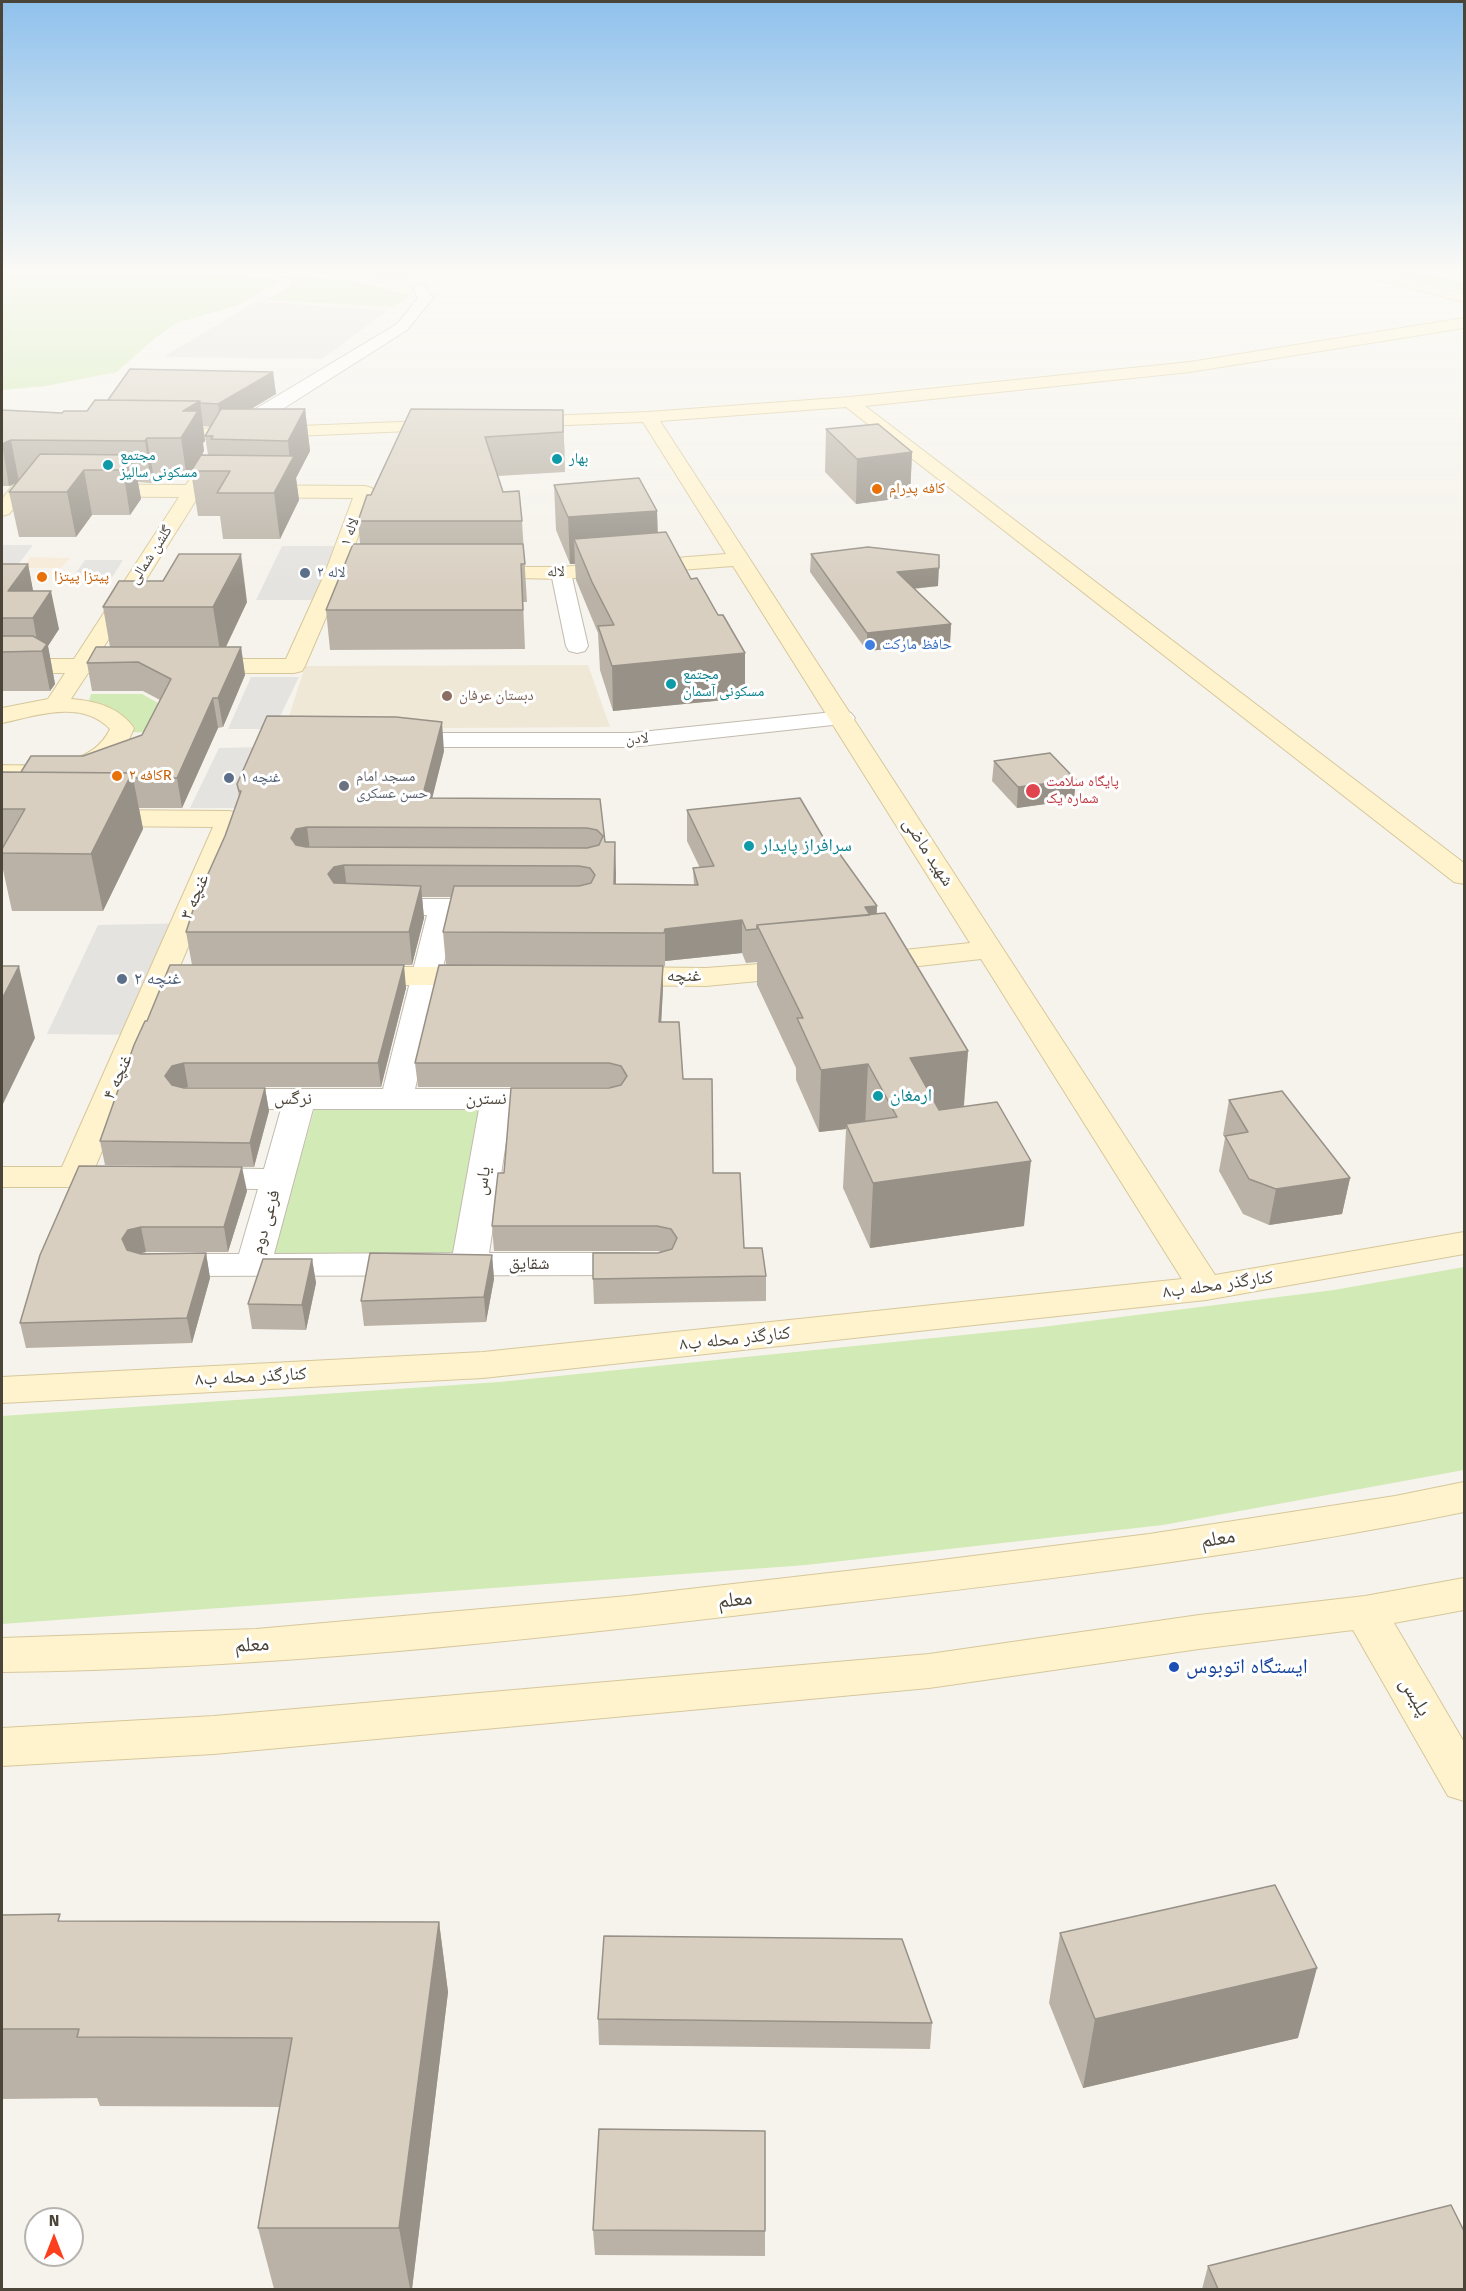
<!DOCTYPE html>
<html>
<head>
<meta charset="utf-8">
<style>
	body { margin:0 }
	#map { position:relative; width:1466px; height:2291px; overflow:hidden; background:#f6f3ec; font-family:"Fira Sans",sans-serif }
	canvas { display:block }
	.frame { position:absolute; inset:0; border:3px solid #4b4439; pointer-events:none }
	.north { position:absolute; left:24px; top:2207px; width:60px; height:60px; box-sizing:border-box; background:#fff; border:2px solid #b7b4b0; border-radius:50%; rotate:0deg; font-size:16px; font-weight:700; line-height:24px; text-align:center; color:#4b4439 }
	.north::after { content:''; display:block; margin:auto; width:21px; height:27px; background:#fc3f1d; clip-path:polygon(50% 0,100% 100%,50% 72%,0 100%) }
</style>
</head>
<body>
<div id="map">
<canvas width="1466" height="2291"></canvas>
<div class="frame"></div>
<div class="north">N</div>
</div>
<script>
const context = document.querySelector('canvas').getContext('2d');
context.lineJoin = 'round';
function fill(path, color) { context.fillStyle = color; context.fill(path, 'evenodd'); }
function strokePath(path, color, width, dash) { context.strokeStyle = color; context.lineWidth = width; context.lineCap = dash ? 'butt' : 'round'; context.setLineDash(dash || []); context.stroke(path); }
function write(font, color, halo, rows, align = 'center') {
  context.font = font + ' "Fira Sans","Noto Naskh Arabic",sans-serif'; context.lineWidth = 6; context.setLineDash([]); context.textBaseline = 'middle'; context.strokeStyle = halo; context.fillStyle = color; for (const [text, x, y, turn = 0] of rows) {
    context.save(); context.translate(x, y); context.rotate((+turn || 0) * Math.PI / 180); context.textAlign = isNaN(turn) ? turn : align; if (halo) context.strokeText(text, 0, 0); context.fillText(text, 0, 0); context.restore();
  }
}
fill(new Path2D(`
	M30 557 70 558 61 568H23Z`), '#f7ead8');
fill(new Path2D(`
	M588 665 610 727 285 729 305 666Z`), '#efe8d6');
fill(new Path2D(`
	M2 268H214L210 274 222 275 228 268H417L414 277 398 280 303 272 233 275 281 280 239 305 177 323 155 338 117 372 46 386 2 390Z
	M1369 268H1402L1464 283V291Z
	M294 277 351 280 410 295 393 307 266 300 290 287Z
	M91 694H142L174 712 163 733 127 732 88 705Z
	M315 1107H484L458 1256 273 1255Z
	M1464 1267V1470L1163 1525 806 1565 2 1624V1416L499 1382 1042 1327 1334 1290Z`), '#d2eab5');
fill(new Path2D(`
	M257 301 387 311 322 359 163 357Z
	M2 545H33L2 586Z
	M282 546H352L331 600H256Z
	M85 560H123L108 584 69 583Z
	M251 677H299L274 729H228Z
	M266 747 241 808H190L219 748Z
	M197 923 146 1035 47 1034 98 925Z`), '#e5e3e0');
const street = new Path2D(`
	M420 284 425 285 433 298 407 330 270 417 239 434H227L224 430 227 426 397 324 418 298 413 288Z
	M561 567 568 569 571 573 588 646 585 651 577 653 569 651 566 646 551 573 554 569Z
	M843 711 851 713 855 718 851 723 631 747H431L422 745 419 740 422 735 431 733H631Z
	M380 899H493L503 901 507 907 503 913 493 915H455L415 1089H554L565 1092 570 1099 565 1106 554 1109H511L489 1253H637L650 1256 655 1264 650 1272 637 1275 164 1276 151 1273 146 1265 151 1257 164 1254H239L258 1189 199 1188 187 1185 182 1178 187 1171 199 1168 264 1169 281 1109H221L210 1106 205 1099 210 1092 221 1089H383L427 915H380L370 913 366 907 370 901ZM313 1109H479L453 1253 274 1254Z`);
const secondary = new Path2D(`
	M1341 268H1365L1464 294V302L1343 271Z
	M1464 318V328L1190 372 865 406 1464 863V884L1454 882 846 407 660 421 1215 1275 1464 1232V1254L1206 1300 483 1378 2 1403V1377L483 1352 1182 1279 981 959 866 972 856 969 851 963 856 957 866 954 970 943 733 566 561 579 475 577 472 573 475 569 482 567H561L726 554 643 422 518 427 512 426 509 422 512 418 518 417 648 412 850 397 1190 362Z
	M449 420 455 421 458 425 455 429 226 439 158 438 152 437 149 433 152 429 158 428 226 429Z
	M202 469 209 471 211 475 205 485 365 486 372 488 374 492 345 573 305 666 302 671 294 673H200L192 671 189 666 192 661 200 659H286L325 573 353 498 198 497 96 659 139 661 142 666 139 671 88 673 71 699C96 701 119 707 134 728 129 740 124 750 114 758 84 780 36 782 2 779V765C38 766 92 768 110 729 81 699 36 716 2 723V708L48 699 65 673H2V659H74L179 497 24 496 9 514 2 516V499L12 486 19 484 186 485 195 471Z
	M97 810 229 811 238 813 242 819 91 1177 86 1184 74 1187H2V1167H62L213 827 97 826 88 824 84 818 88 812Z
	M800 961 810 964 815 970 810 976 706 986 618 985 608 982 603 976 608 970 618 967 706 968Z
	M360 967H479L489 970 494 976 489 982 479 985H360L350 982 345 976 350 970Z
	M1464 1482V1512C1240 1558 1011 1584 783 1610 524 1641 263 1669 2 1672V1638L256 1629 628 1596 925 1562 1149 1534 1395 1496Z
	M1464 1578V1610L1394 1623 1464 1742V1801L1448 1796 1353 1630 1199 1649 929 1688 214 1754 2 1766V1728L214 1716 929 1654 1199 1615 1365 1596Z`);
strokePath(street, '#c2bbae', 2);
strokePath(secondary, '#d6c79b', 2);
fill(street, '#fff');
fill(secondary, '#fff3cd');
fill(new Path2D(`
	M273 372 276 394 251 409H305L310 451 296 478 299 500 280 539H223L220 516H198L191 472 187 479H154L151 483 138 482 141 499 130 515H92L76 537H19L9 492 17 483 9 486H2V410L62 413 87 411 108 400ZM203 426 210 427 205 436 208 455H202L204 451 203 443 205 441Z
	M411 409 563 410 565 472 498 476 503 492 522 521 527 602H523L525 649 330 650 326 610 360 544 358 521Z
	M826 429 912 452 910 497 856 504 825 472Z
	M554 485 657 511 658 533 745 653V698L613 711 600 670 598 633 576 580 575 564H570L556 530Z
	M811 554 938 586 914 589 951 624 950 643 867 651 810 572Z
	M2 564H28L33 591 59 629 48 646 55 684 50 691H2Z
	M247 602 226 647H241L245 675 223 727 218 728 182 808H139L143 829 103 911H12L2 865V772H21L83 756 142 735 160 700 143 691H92L87 663 110 647 103 607Z
	M444 751 432 798 600 799 605 842 616 873V885H694L693 868H700L687 841V810L833 854 877 914 968 1051 964 1107 1024 1226 870 1248 843 1188 846 1129 819 1132 796 1080V1068L757 985V962L746 963 742 953 665 961V966L446 965 443 932 451 897H422L424 918 412 965H192L186 932 225 836 239 797 237 784Z
	M994 761 1074 800 1017 808 992 781Z
	M406 988 381 1087H188L184 1088H265L269 1111 254 1167 105 1165 100 1141 134 1045Z
	M663 988 661 1022 683 1079 713 1173 744 1248 766 1276V1301L594 1304 593 1279 661 1252 658 1251H494L492 1226 504 1173 609 1088 611 1087H418L415 1063Z
	M1229 1100 1350 1178 1342 1214 1269 1225 1243 1214 1219 1171 1225 1138 1223 1135Z
	M247 1191 228 1252H146L140 1253H206L210 1278 192 1343 26 1348 20 1323 40 1255Z
	M492 1255 494 1279 486 1322 364 1326 361 1301Z
	M312 1259 316 1283 306 1330 252 1329 248 1304Z
	M2 1915 62 1921 439 1922 448 1992 412 2289H274L258 2228 280 2107 100 2106 97 2098 2 2099Z
	M1060 1933 1298 2038 1083 2088 1049 2003Z
	M598 2019 932 2023 930 2049 599 2045Z
	M593 2230 765 2231V2256L595 2255Z
	M1208 2266 1464 2289H1202Z`), '#bab2a6');
fill(new Path2D(`
	M273 372 276 394 221 427 218 404Z
	M200 401 205 441 203 443 204 451 192 471H191V472L187 479 181 438 183 411Z
	M305 409 310 451 296 478 299 500 280 539 274 493 290 462 288 441Z
	M563 410 564 449 565 472Z
	M147 438 154 479 151 483 145 441Z
	M11 440 19 482 9 486 2 444Z
	M912 452 910 497 856 504 857 459Z
	M133 455 141 499 130 515 123 470Z
	M84 470 92 515 76 537 67 492Z
	M657 511 658 557 574 539 575 564H570L568 517Z
	M241 554 247 602 221 657 213 607Z
	M28 564 35 601 8 591Z
	M939 568 938 586 896 590 897 572Z
	M51 591 59 629 48 646 55 684 50 691 42 651 39 652 33 618Z
	M951 624 950 643 867 651V633Z
	M241 647 245 675 223 727 218 698Z
	M745 653V698L613 711 612 666Z
	M213 698 218 728 182 808 177 778Z
	M442 722 444 751 425 827 422 798Z
	M132 773 143 829 103 911 91 854Z
	M1076 780 1074 800 1017 808 1018 787Z
	M307 827 311 858 301 860 291 838 296 829Z
	M615 842 616 873 615 917 614 884Z
	M344 865 348 897 332 906 328 874 334 867Z
	M421 886 424 918 412 965 409 932Z
	M877 906 876 938 865 907Z
	M742 920V953L665 961V966V929Z
	M404 965 406 988 381 1087 378 1063Z
	M19 966 35 1038 2 1106V999Z
	M663 966V988L660 1044 659 1022Z
	M968 1051 963 1113 906 1121 910 1058Z
	M184 1063 188 1087 176 1090 165 1076 172 1066Z
	M868 1064 865 1126 846 1124V1129L819 1132 821 1070Z
	M265 1088 269 1111 254 1167 250 1143Z
	M1031 1161 1024 1226 870 1248 873 1183Z
	M242 1167 247 1191 228 1252 224 1227Z
	M1350 1178 1342 1214 1269 1225 1276 1189Z
	M141 1227 146 1252 134 1255 127 1264 122 1239 128 1230Z
	M206 1253 210 1278 192 1343 187 1318Z
	M492 1255 494 1279 486 1322 484 1297Z
	M312 1259 316 1283 306 1330 302 1305Z
	M439 1922 448 1992 412 2289H410L399 2228Z
	M1317 1968 1298 2038 1083 2088 1095 2019Z`), '#979187');
const building = new Path2D(`
	M130 369 273 372 218 404 200 403V401L108 400Z
	M95 400 200 401 183 411H198L181 438H147L145 441 11 440 2 444V410L62 413 64 411H87Z
	M221 409H305L288 441 211 439 213 436H205Z
	M411 409 563 410V432L485 437 503 492 519 491 522 521H358L367 495H371Z
	M878 424 912 452 857 459 826 429Z
	M40 454 133 455 123 470H84L67 492H9Z
	M201 455 294 456 274 493H217L230 471H191Z
	M639 478 657 511 568 517 554 485Z
	M666 532 691 579 697 578 718 615H723L745 653 612 666 598 626 614 625 592 582 574 539Z
	M353 544H523L525 564H521L523 610H326Z
	M868 547 939 555V568L897 572 951 624 867 633 811 554Z
	M179 554H241L213 607H103L119 581H163Z
	M2 564H28L8 591H51L33 618H2Z
	M2 636H33L47 644 42 651 2 652Z
	M96 647H241L218 698H213L177 778H133L132 773 21 772 31 756H83L142 735 171 679 138 662 87 663Z
	M267 716 396 717 442 722 422 798 600 799 605 842H615L614 884 698 885 693 868 714 866 687 810 800 798 833 854 839 853 877 906 865 907 870 915 757 925V929L746 930 742 920 665 929 664 933 443 932 454 886H579L591 883 595 875 590 868 579 866 344 865 334 867 328 874 334 883 421 886 409 932H186L201 885H203L225 836 241 791H239L237 784ZM307 827 587 828 597 830 603 836 599 845 587 848 306 847 296 845 291 838 296 829Z
	M1050 753 1076 780 1018 787 994 761Z
	M2 772 132 773 91 854 2 853V849L25 809H2Z
	M885 913 968 1051 910 1058 939 1110 997 1102 1031 1161 873 1183 846 1124 897 1117 868 1064 821 1070 797 1018H803L757 925Z
	M170 965H404L378 1063H184L172 1066 165 1076 172 1085 184 1088H265L250 1143 100 1141 134 1045 145 1021H147Z
	M439 965 663 966 659 1022H679L683 1079H712L713 1173H740L744 1248H762L766 1276 593 1279V1253H658L672 1249 677 1238 671 1229 657 1226H492L498 1173H504L511 1088H609L621 1085 627 1076 621 1066 609 1063H415Z
	M2 966H19L2 999Z
	M1282 1091 1350 1178 1276 1189 1249 1179 1225 1136 1248 1132 1229 1100Z
	M79 1166 242 1167 224 1227H141L128 1230 122 1239 127 1250 141 1254 206 1253 187 1318 20 1323 40 1255Z
	M370 1253 492 1255 484 1297 361 1301Z
	M263 1259H312L302 1305 248 1304Z
	M1275 1885 1317 1968 1095 2019 1060 1933Z
	M60 1914 58 1921 439 1922 399 2228H258L292 2038 77 2037 79 2029H2V1915Z
	M604 1936 902 1939 932 2023 598 2019Z
	M599 2129 765 2131V2231L593 2230Z
	M1451 2205 1464 2231V2289H1218L1208 2266Z`);
fill(building, '#d8cfc1');
strokePath(building, '#979187', 1.5);
const sky = context.createLinearGradient(0, 0, 0, 589);
sky.addColorStop(0, '#8fc1ec');
sky.addColorStop(0.46, '#fbfaf6');
sky.addColorStop(1, '#fbfaf600');
context.fillStyle = sky;
context.fillRect(0, 0, 1466, 589);
for (const [x, y, r, color] of [
	[557,459,6,"#0f9aa8"],
	[108,465,6,"#0f9aa8"],
	[877,489,6,"#e8710a"],
	[305,573,6,"#5c6f8a"],
	[42,577,6,"#e8710a"],
	[870,645,6,"#3f7fe0"],
	[671,684,6,"#0f9aa8"],
	[447,696,6,"#8d6e63"],
	[117,776,6,"#e8710a"],
	[229,778,6,"#5c6f8a"],
	[344,786,6,"#6b7280"],
	[1033,791,8,"#e0444e"],
	[749,846,6,"#0f9aa8"],
	[122,979,6,"#5c6f8a"],
	[878,1096,6,"#0f9aa8"],
	[1174,1667,6,"#1a4fb4"]
]) { const dot = new Path2D(); dot.arc(x, y, r, 0, 2 * Math.PI); context.fillStyle = color; context.fill(dot); strokePath(dot, '#fff', 2); }
write('15px', '#0d838f', '#fff', [
	["مجتمع",120,456],
	["مسکونی سالیز",120,473],
	["بهار",569,459],
	["مجتمع",683,675],
	["مسکونی آسمان",683,692]
], 'left');
write('15px', '#c56008', '#fff', [
	["کافه پدرام",889,489],
	["پیتزا پیتزا",54,577],
	["کافه ۲R",129,776]
], 'left');
write('15px', '#4b4439', '#fff', [
	["لاله ۱",350,532,-70],
	["گلشن شمالی",151,555,-57],
	["لاله",556,572,-2],
	["لادن",637,739,-4]
]);
write('15px', '#4e5e75', '#fff', [
	["لاله ۲",317,573],
	["غنچه ۱",241,778]
], 'left');
write('15px', '#366cbe', '#fff', [
	["حافظ مارکت",882,645]
], 'left');
write('15px', '#785e54', '#fff', [
	["دبستان عرفان",459,696]
], 'left');
write('15px', '#5b616d', '#fff', [
	["مسجد امام",356,777],
	["حسن عسکری",356,794]
], 'left');
write('15px', '#be3a42', '#fff', [
	["پایگاه سلامت",1046,782],
	["شماره یک",1046,799]
], 'left');
write('18px', '#0d838f', '#fff', [
	["سرافراز پایدار",761,846],
	["ارمغان",890,1096]
], 'left');
write('18px', '#4b4439', '#fff', [
	["شهید ماضی",928,852,57],
	["غنچه ۳",195,897,-67],
	["غنچه",684,976],
	["غنچه ۴",118,1077,-66],
	["نرگس",293,1099],
	["نسترن",486,1099],
	["یاس",483,1181,-81],
	["فرعی دوم",266,1222,-74],
	["شقایق",529,1264],
	["کنارگذر محله ب۸",1218,1285,-8],
	["کنارگذر محله ب۸",735,1339,-6],
	["کنارگذر محله ب۸",251,1377,-3]
]);
write('18px', '#4e5e75', '#fff', [
	["غنچه ۲",134,979]
], 'left');
write('21px', '#4b4439', '#fff', [
	["معلم",1218,1539,-9],
	["معلم",735,1600,-6],
	["معلم",252,1645,-3],
	["پلیس",1415,1697,60]
]);
write('21px', '#164399', '#fff', [
	["ایستگاه اتوبوس",1186,1667]
], 'left');
</script>
</body>
</html>
